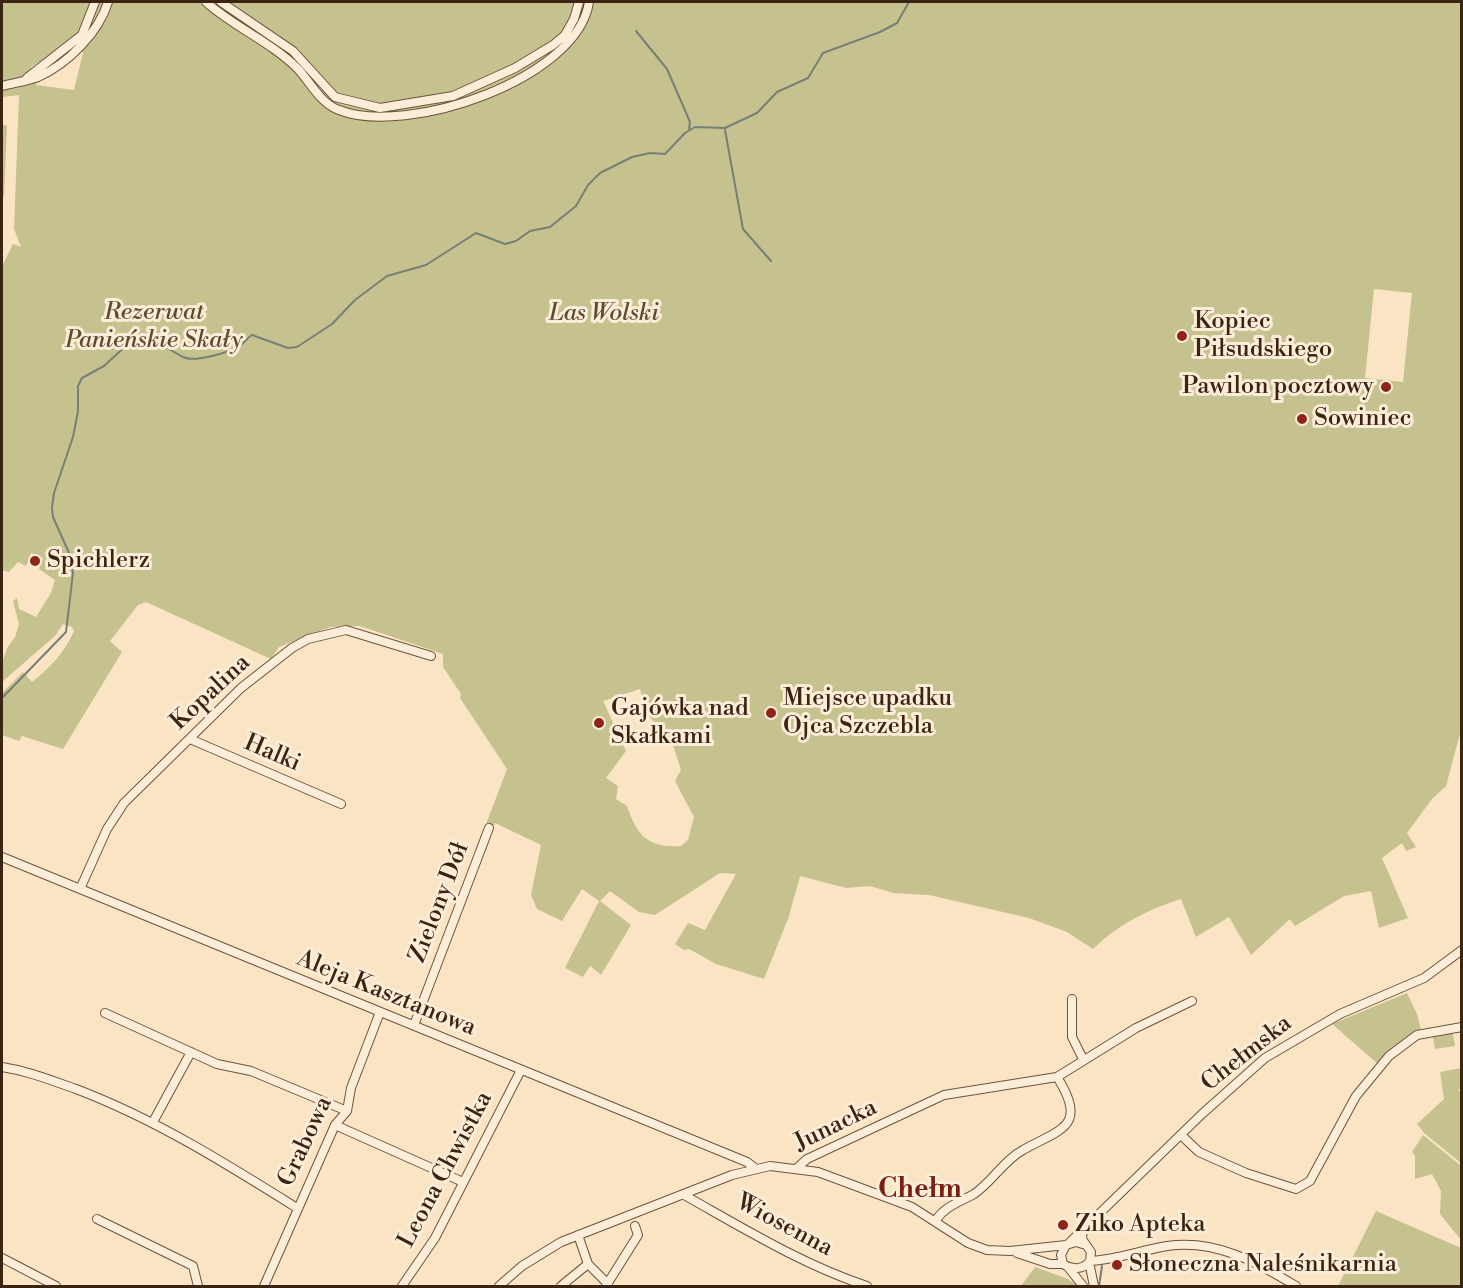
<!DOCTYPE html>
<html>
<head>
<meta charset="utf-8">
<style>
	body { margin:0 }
	#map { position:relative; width:1463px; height:1288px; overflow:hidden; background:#fbe4c3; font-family:"Libre Bodoni",serif }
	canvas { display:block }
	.frame { position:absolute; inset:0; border:3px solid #3b2412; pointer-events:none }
</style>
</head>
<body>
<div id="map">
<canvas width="1463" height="1288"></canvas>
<div class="frame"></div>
</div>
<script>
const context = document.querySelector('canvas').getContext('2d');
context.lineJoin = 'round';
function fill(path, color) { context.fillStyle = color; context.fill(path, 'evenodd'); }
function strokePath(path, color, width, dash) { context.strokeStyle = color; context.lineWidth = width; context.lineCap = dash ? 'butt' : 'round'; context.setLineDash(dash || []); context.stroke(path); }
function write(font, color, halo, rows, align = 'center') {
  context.font = font + ' "Libre Bodoni",serif'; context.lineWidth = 6; context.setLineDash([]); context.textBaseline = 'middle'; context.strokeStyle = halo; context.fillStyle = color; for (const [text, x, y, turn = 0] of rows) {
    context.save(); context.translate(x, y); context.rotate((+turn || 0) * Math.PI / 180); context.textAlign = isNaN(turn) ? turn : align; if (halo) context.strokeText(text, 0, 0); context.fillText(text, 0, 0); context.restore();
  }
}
fill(new Path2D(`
	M2 2H1461V730L1446 786 1432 799 1407 833 1416 847 1406 851 1402 843 1382 858 1408 918 1379 928 1371 891 1344 896 1295 926 1290 919 1251 955 1229 917 1196 937 1181 899C1147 910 1117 925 1093 949L1067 932 1029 918 929 895 893 893 870 886 846 888 800 876 789 916 764 979 716 964 689 949 684 950 675 944 688 923 705 930 736 874 720 873 655 915 639 912 610 891 600 901 631 925 601 975 590 966 583 977 565 968 599 901 582 889 562 921 537 909 531 895 541 845 495 823 491 832 485 827 507 769 460 698 461 694 443 667V654L360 626 330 627 279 647 271 659 146 602 138 605 110 641 122 652 63 749 22 736 19 741 2 735V693L23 672 32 682C50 668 65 652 74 631L72 627 63 624 55 636 2 682V663L7 648 15 637 19 624 13 601 17 598 19 609 36 617 51 593 55 580 39 569 43 558 31 553 26 566 18 562 9 572 2 570V266L13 244 21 247 14 229 19 95 2 97ZM75 40 83 53 74 90 36 85 31 67ZM1374 289 1412 293 1403 382 1365 378ZM640 689 647 714 672 742 681 770 675 781 694 817 688 840 681 846C648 848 637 836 627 806L616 799 618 786 606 778 626 751 603 701Z
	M2 124 7 126 4 196 2 200Z
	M1407 993 1417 1014 1421 1030 1388 1052 1378 1064 1332 1024Z
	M1452 1029 1455 1046 1435 1049 1432 1032Z
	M1461 1068V1088L1458 1090 1462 1093 1461 1163 1424 1133 1417 1124 1444 1099 1440 1072Z
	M1423 1135 1461 1166V1240L1440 1214 1441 1191 1432 1174 1415 1179V1156L1412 1152Z
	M1376 1211 1461 1248V1286H1338Z
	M1035 1267 1068 1279 1078 1286H1021Z`), '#c6c28f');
strokePath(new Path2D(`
	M636 31 667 69 690 122 689 129
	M725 130 743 229 771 261
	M2 698 66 632 73 573 70 555 53 517 52 507 54 493 73 437 78 411V386L82 378 104 366 130 342 145 337C160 341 169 350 183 357 194 363 233 352 242 344 246 341 247 338 252 335L288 348 297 347 332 324 355 300 387 276 426 265 476 233 505 244 516 241 530 231 550 227 576 206 588 185 600 173 632 157 650 153 665 154 685 133 695 127 725 128 757 113 777 92 808 78 823 53 880 32 897 23 909 2
	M1099 1286 1102 1266`), '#778075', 2);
const minor = new Path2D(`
	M206 2C234 27 271 42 298 69 311 83 320 103 339 110 406 137 578 79 589 2
	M221 2 293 51 335 97 380 108 453 96 515 68 553 45 565 35 574 19 579 2
	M27 78 82 35 95 2
	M2 86C13 83 28 81 38 77 68 64 99 32 108 2
	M190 739 341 804
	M2 857 747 1162 755 1168
	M80 889 107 829 124 803 241 688 292 648 308 639 346 630 431 656
	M1072 999V1037L1083 1059
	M105 1013 217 1064 251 1071 347 1111
	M414 1025 489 828
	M2 1067C28 1071 50 1080 76 1089 155 1119 225 1163 297 1208
	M153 1122 191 1052
	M335 1125 463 1182
	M1181 1135 1199 1152 1246 1173 1296 1189 1310 1181 1356 1096 1389 1056 1417 1035 1462 1027
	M797 1168 807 1159 944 1095 1057 1077 1136 1028 1192 1001
	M684 1195C743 1228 803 1265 867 1286
	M97 1219 193 1266 198 1286
	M936 1220C945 1206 960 1202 974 1194 992 1182 1004 1160 1023 1150 1060 1129 1089 1127 1057 1077
	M1083 1228 1082 1239 1091 1252 1090 1261C1083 1270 1072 1270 1063 1264L1061 1255 1066 1245 1076 1242 1086 1245
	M578 1235 588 1264 608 1284
	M1069 1243 1202 1114 1265 1058 1340 1014 1424 978 1462 950
	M1017 1253 1050 1264H1063
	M2 1258 56 1286
	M1090 1261C1115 1260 1142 1250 1167 1246 1216 1239 1256 1262 1296 1286
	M1089 1262 1094 1286
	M1068 1267 1083 1286
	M264 1286 335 1125 347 1111 351 1088 380 1012
	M402 1286 435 1238 521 1070
	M499 1286 522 1266 561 1242 732 1175 770 1166 818 1172 912 1207 968 1243 987 1250 1010 1251 1066 1245
	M561 1286 588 1264
	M606 1286 638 1235 635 1226`);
strokePath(minor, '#6b543e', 10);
strokePath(minor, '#fcedd8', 8);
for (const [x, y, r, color] of [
	[1182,336,6,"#8f2418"],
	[1386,387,6,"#8f2418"],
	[1302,419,6,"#8f2418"],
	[35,561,6,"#8f2418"],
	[771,713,6,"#8f2418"],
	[599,723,6,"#8f2418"],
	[1063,1225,6,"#8f2418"],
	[1117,1265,6,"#8f2418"]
]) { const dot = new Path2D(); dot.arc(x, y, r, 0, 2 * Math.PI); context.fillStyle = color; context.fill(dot); strokePath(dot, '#fcedd8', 2); }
write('italic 24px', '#5e4c31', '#fcedd8', [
	["Rezerwat",154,313],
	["Panieńskie Skały",154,341],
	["Las Wolski",604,314]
]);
write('24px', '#3b2412', '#fcedd8', [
	["Kopiec",1194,322],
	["Piłsudskiego",1194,350],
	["Pawilon pocztowy",1374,387,"right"],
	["Sowiniec",1314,419],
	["Spichlerz",47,561],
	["Miejsce upadku",783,699],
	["Ojca Szczebla",783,727],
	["Gajówka nad",611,709],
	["Skałkami",611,737],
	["Ziko Apteka",1075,1225],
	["Słoneczna Naleśnikarnia",1129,1265]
], 'left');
write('24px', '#3b2412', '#fcedd8', [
	["Kopalina",211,693,-43],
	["Halki",272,754,23],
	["Zielony Dół",440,903,-69],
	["Aleja Kasztanowa",386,994,22],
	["Chełmska",1247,1054,-38],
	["Junacka",836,1126,-26],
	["Grabowa",306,1142,-65],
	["Leona Chwistka",446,1170,-62],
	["Wiosenna",784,1226,28]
]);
write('bold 27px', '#7a1f14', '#fcedd8', [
	["Chełm",920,1191]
]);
</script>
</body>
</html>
